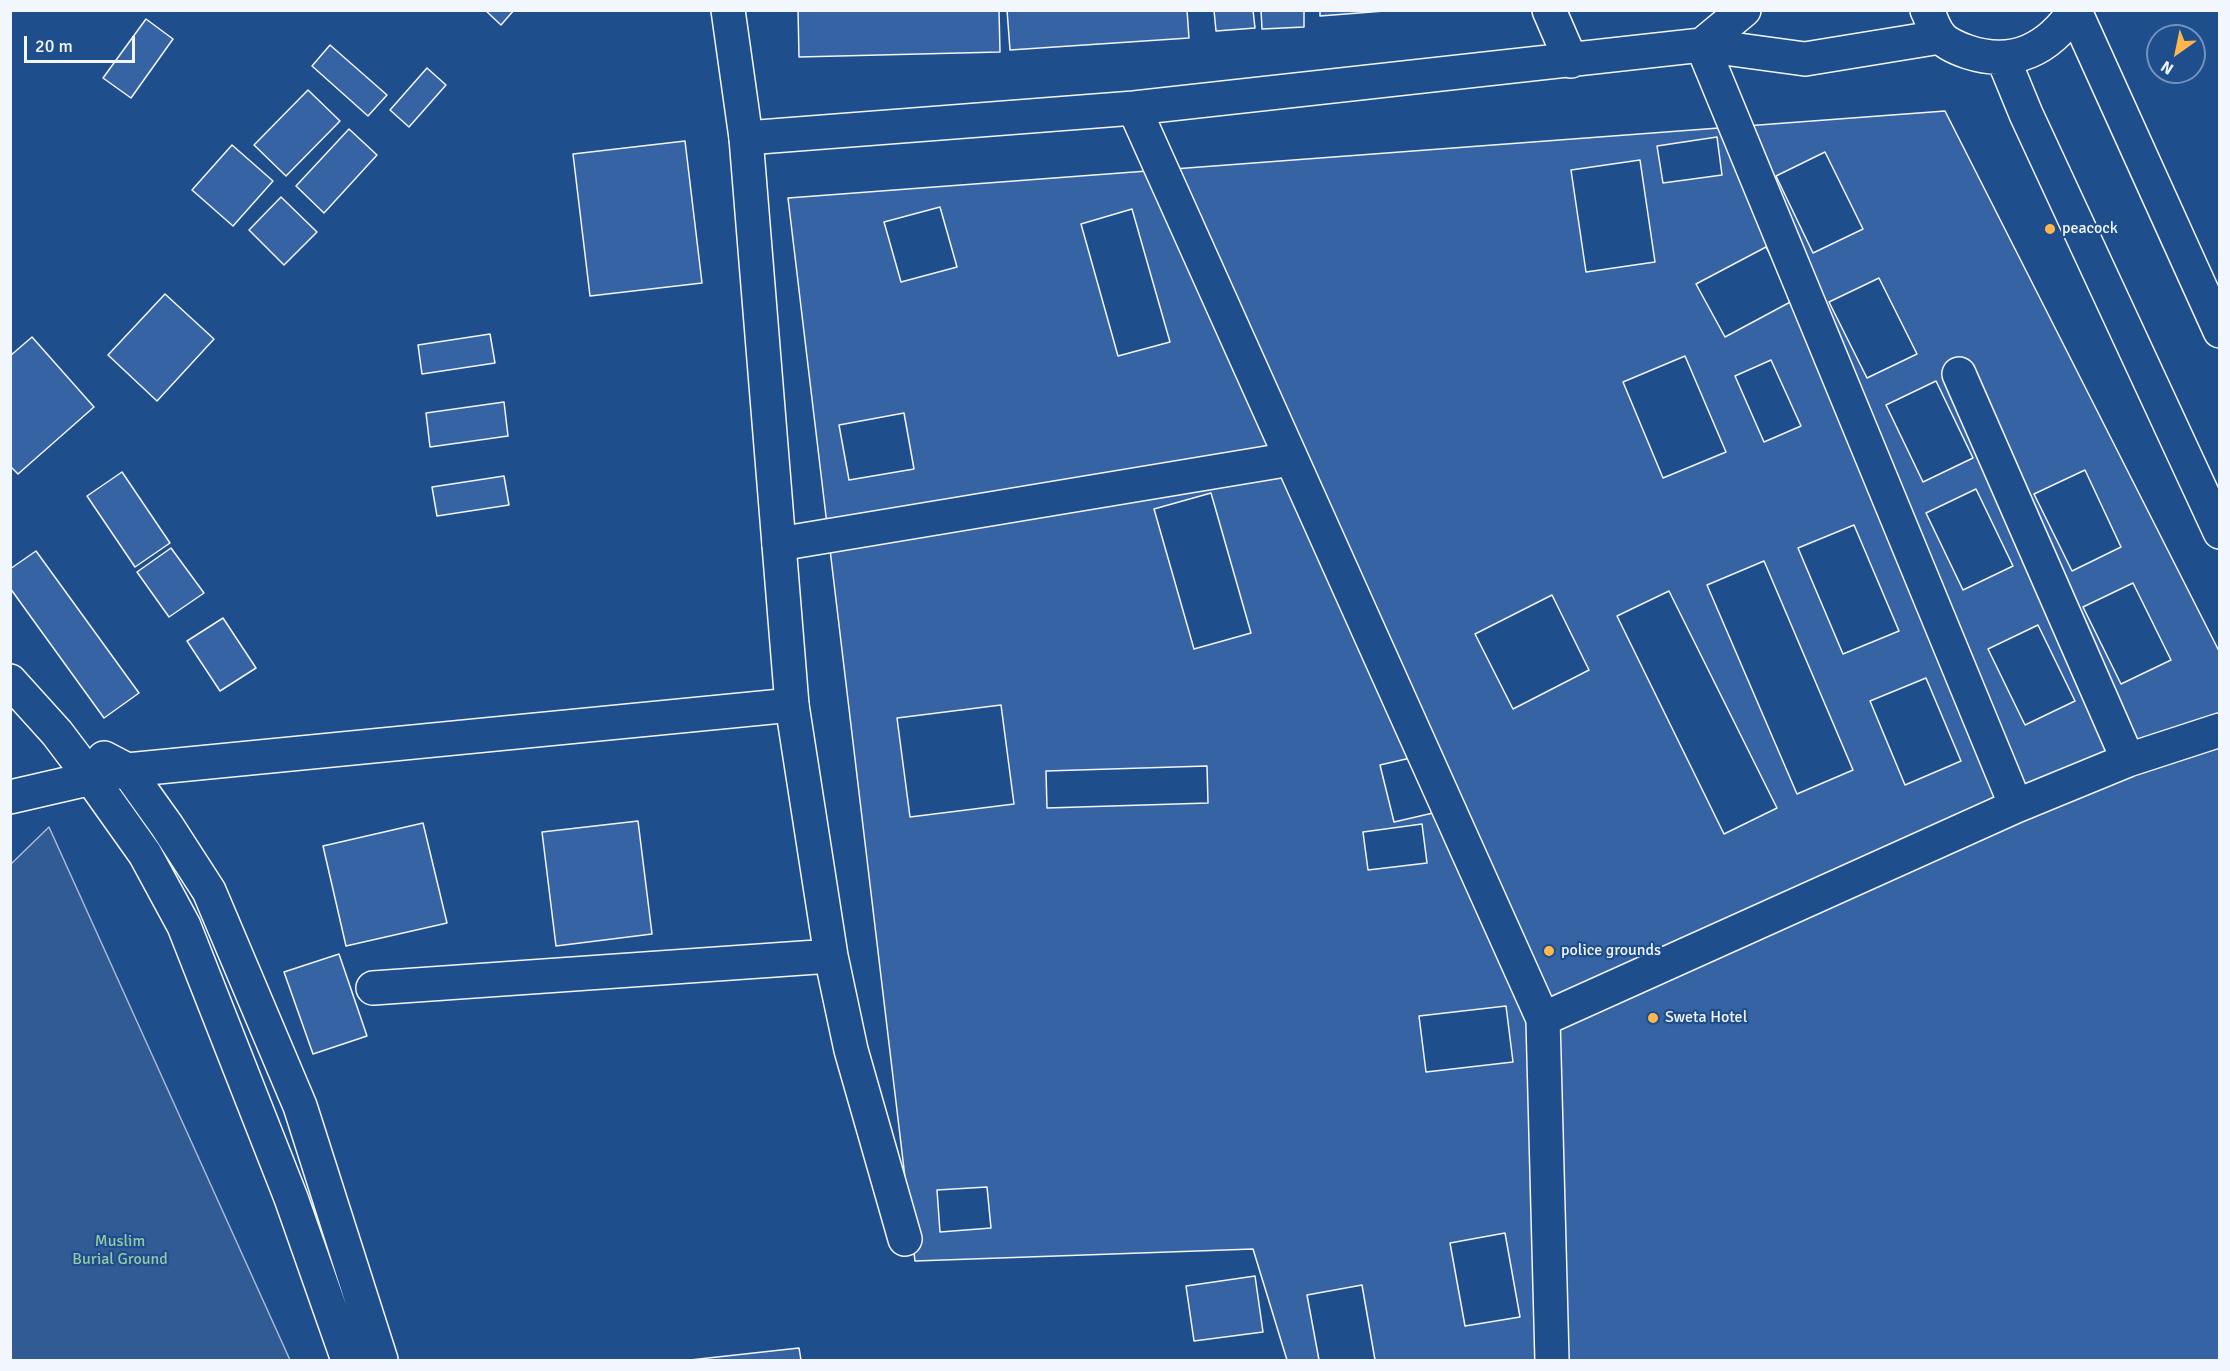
<!DOCTYPE html>
<html>
<head>
<meta charset="utf-8">
<style>
	body { margin:0 }
	#map { position:relative; width:2230px; height:1371px; overflow:hidden; background:#1f4e8c; font-family:Signika,sans-serif }
	canvas { display:block }
	.frame { position:absolute; inset:0; border:12px solid #f2f6ff; pointer-events:none }
	.north { position:absolute; left:2146px; top:24px; width:60px; height:60px; box-sizing:border-box; background:#1f4e8c; border:2px solid #7391ba; border-radius:50%; rotate:213deg; font-size:16px; font-weight:700; line-height:24px; text-align:center; color:#f2f6ff }
	.north::after { content:''; display:block; margin:auto; width:21px; height:27px; background:#ffb74d; clip-path:polygon(50% 0,100% 100%,50% 72%,0 100%) }
	.scale { position:absolute; left:24px; top:36px; width:111px; height:27px; box-sizing:border-box; border:3px solid #f2f6ff; border-top:0; padding-left:8px; font-size:18px; line-height:21px; white-space:nowrap; color:#f2f6ff; -webkit-text-stroke:4px #1f4e8c; paint-order:stroke }
</style>
</head>
<body>
<div id="map">
<canvas width="2230" height="1371"></canvas>
<div class="frame"></div>
<div class="north">N</div>
<div class="scale">20 m</div>
</div>
<script>
const context = document.querySelector('canvas').getContext('2d');
context.lineJoin = 'round';
function fill(path, color) { context.fillStyle = color; context.fill(path, 'evenodd'); }
function strokePath(path, color, width, dash) { context.strokeStyle = color; context.lineWidth = width; context.lineCap = dash ? 'butt' : 'round'; context.setLineDash(dash || []); context.stroke(path); }
function write(font, color, halo, rows, align = 'center') {
  context.font = font + ' Signika,sans-serif'; context.lineWidth = 4.5; context.setLineDash([]); context.textBaseline = 'middle'; context.strokeStyle = halo; context.fillStyle = color; for (const [text, x, y, turn = 0] of rows) {
    context.save(); context.translate(x, y); context.rotate((+turn || 0) * Math.PI / 180); context.textAlign = isNaN(turn) ? turn : align; if (halo) context.strokeText(text, 0, 0); context.fillText(text, 0, 0); context.restore();
  }
}
const built = new Path2D(`
	M49 827 290 1360H11V864Z`);
fill(built, '#305b95');
strokePath(built, '#a8bbd7', 1.5);
const building = new Path2D(`
	M485 10H514L501 25Z
	M798 10H999L1000 52 799 57Z
	M1007 10H1187L1189 38 1010 50Z
	M1214 10H1253L1255 28 1216 31Z
	M1261 10H1304V27L1262 29Z
	M1320 10H1397L1320 16Z
	M146 19 173 39 131 98 103 78Z
	M330 45 387 95 368 116 312 66Z
	M427 68 446 85 409 127 390 110Z
	M308 90 340 121 286 176 254 145Z
	M1945 111 2220 653V1360H1287L1253 1249 915 1261 788 198Z
	M349 129 377 155 324 213 296 186Z
	M1717 137 1722 175 1663 183 1657 146Z
	M685 141 702 283 590 296 573 154Z
	M232 145 273 181 233 226 192 190Z
	M1825 152 1863 229 1813 253 1776 176Z
	M1640 160 1655 262 1586 272 1571 170Z
	M281 197 317 232 284 265 249 230Z
	M940 207 957 267 901 282 884 222Z
	M1132 209 1170 342 1118 356 1081 224Z
	M1766 247 1794 300 1725 337 1696 284Z
	M1879 278 1917 354 1867 378 1829 302Z
	M165 294 214 339 157 401 108 355Z
	M490 334 495 363 422 374 418 345Z
	M32 337 94 407 18 474 10 466V356Z
	M1685 356 1726 452 1663 478 1623 382Z
	M1771 360 1801 426 1764 442 1735 376Z
	M1936 381 1973 458 1923 482 1886 405Z
	M504 402 508 436 430 447 426 413Z
	M904 413 914 469 849 480 839 425Z
	M2085 470 2121 547 2072 571 2034 494Z
	M122 472 170 543 135 567 87 496Z
	M504 476 509 505 437 516 432 487Z
	M1976 489 2013 566 1963 590 1926 513Z
	M1211 493 1251 633 1194 649 1154 509Z
	M1854 525 1899 631 1843 654 1798 548Z
	M171 548 204 593 169 617 137 572Z
	M36 551 139 693 104 718 10 588V569Z
	M1764 561 1853 770 1797 794 1707 585Z
	M2133 583 2171 660 2121 684 2083 607Z
	M1669 591 1777 808 1724 834 1617 616Z
	M1552 595 1589 670 1513 709 1475 634Z
	M223 618 256 668 220 691 187 641Z
	M2038 625 2075 701 2025 725 1988 649Z
	M1926 678 1961 761 1905 785 1870 701Z
	M1001 705 1014 804 910 817 897 718Z
	M1419 756 1433 813 1394 822 1380 765Z
	M1207 766 1208 803 1047 808 1046 771Z
	M638 821 652 934 556 946 542 832Z
	M423 823 447 923 346 946 323 846Z
	M1422 824 1427 863 1368 870 1363 832Z
	M339 954 367 1036 313 1054 284 972Z
	M1506 1006 1513 1062 1426 1072 1419 1016Z
	M987 1187 991 1228 940 1232 937 1190Z
	M1505 1233 1520 1317 1465 1326 1450 1243Z
	M1255 1276 1263 1332 1194 1341 1186 1286Z
	M1362 1285 1375 1360H1319L1307 1295Z
	M799 1348 801 1360H690Z`);
fill(building, '#3563a3');
strokePath(building, '#f2f6ff', 1.5);
const street = new Path2D(`
	M1549 10 1571 61
	M1702 45 2016 806
	M1702 45 1744 10
	M1134 108 1543 1019 1552 1360
	M746 138 1134 108 1702 45 1805 59 1940 37
	M1959 374 2128 760
	M779 544 1291 459
	M10 681 57 733 91 778 145 854 184 926 291 1198 348 1360
	M792 705 831 956 851 1050 905 1239
	M104 758 127 770 167 826 209 891 300 1106 381 1360
	M373 988 831 956
	M1543 1019 2016 806 2128 760 2220 730`);
const secondary = new Path2D(`
	M10 797 127 770 792 705 746 138 728 10`);
const primary = new Path2D(`
	M1927 10C1931 18 1934 29 1940 36 1945 43 1959 49 1968 52 2014 67 2049 49 2075 10
	M2075 11 2220 331
	M2003 58 2026 114 2220 532`);
strokePath(street, '#f2f6ff', 36);
strokePath(secondary, '#f2f6ff', 36);
strokePath(primary, '#f2f6ff', 36);
strokePath(street, '#1f4e8c', 33);
strokePath(secondary, '#1f4e8c', 33);
strokePath(primary, '#1f4e8c', 33);
for (const [x, y, r, color] of [
	[2050,229,6,"#ffb74d"],
	[1549,951,6,"#ffb74d"],
	[1653,1018,6,"#ffb74d"]
]) { const dot = new Path2D(); dot.arc(x, y, r, 0, 2 * Math.PI); context.fillStyle = color; context.fill(dot); strokePath(dot, '#1f4e8c', 2); }
write('16px', '#f2f6ff', '#1f4e8c', [
	["peacock",2062,229],
	["police grounds",1561,951],
	["Sweta Hotel",1665,1018]
], 'left');
write('16px', '#97c8a6', '#1f4e8c', [
	["Muslim",120,1242],
	["Burial Ground",120,1260]
]);
</script>
</body>
</html>
